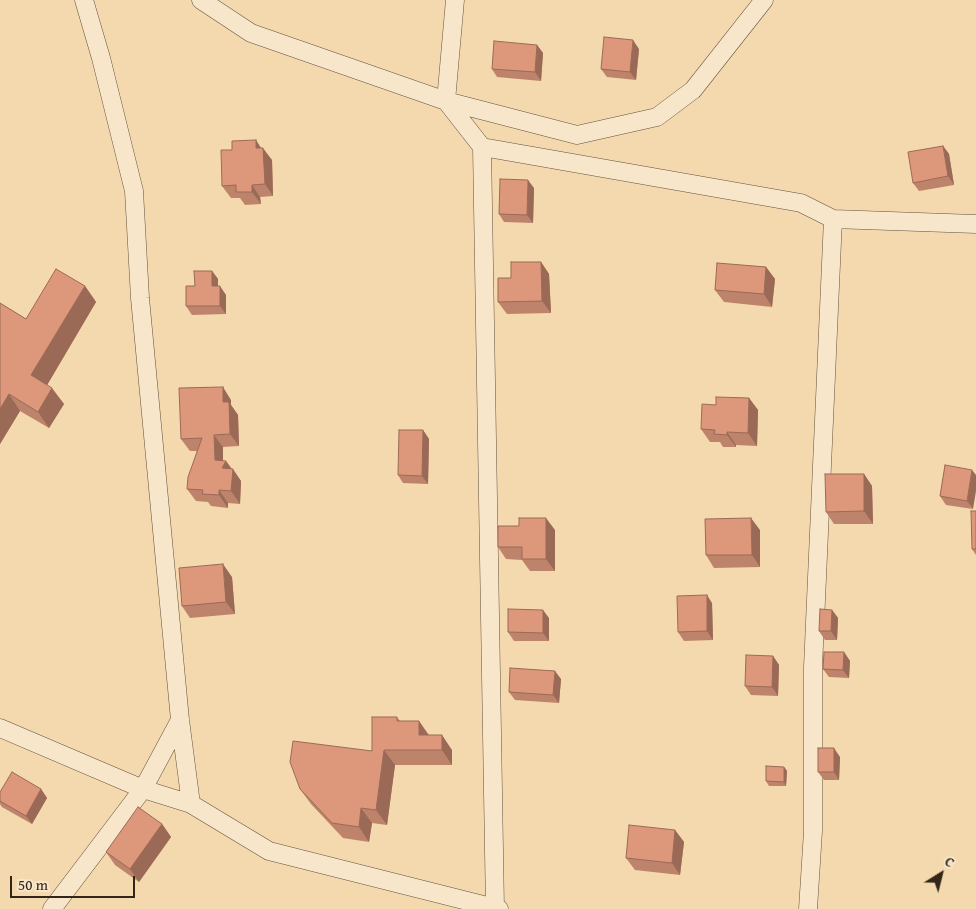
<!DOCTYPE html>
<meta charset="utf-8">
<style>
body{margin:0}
#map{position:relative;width:976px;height:909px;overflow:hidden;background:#f4d8ae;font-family:"Gentium Book Plus",serif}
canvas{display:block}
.north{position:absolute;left:916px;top:849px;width:50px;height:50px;-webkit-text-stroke:4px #f8e6ca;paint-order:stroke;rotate:36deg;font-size:14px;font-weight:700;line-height:20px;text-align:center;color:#332618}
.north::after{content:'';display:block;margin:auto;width:18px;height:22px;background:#332618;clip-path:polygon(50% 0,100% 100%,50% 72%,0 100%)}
.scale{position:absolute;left:10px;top:876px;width:125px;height:22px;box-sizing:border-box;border:2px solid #332618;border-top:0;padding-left:6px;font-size:15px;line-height:18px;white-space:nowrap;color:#332618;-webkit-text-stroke:4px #f8e6ca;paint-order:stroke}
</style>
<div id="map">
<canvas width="976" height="909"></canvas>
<div class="north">С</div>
<div class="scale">50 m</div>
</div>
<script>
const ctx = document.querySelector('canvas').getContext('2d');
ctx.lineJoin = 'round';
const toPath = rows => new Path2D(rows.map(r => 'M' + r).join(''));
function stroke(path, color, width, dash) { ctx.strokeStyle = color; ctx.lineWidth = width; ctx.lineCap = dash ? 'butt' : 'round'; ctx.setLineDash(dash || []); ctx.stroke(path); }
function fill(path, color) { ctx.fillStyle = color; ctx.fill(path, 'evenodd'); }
const street = toPath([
 [84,0,101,58,134,191,140,298,180,720,191,804,269,851,499,909],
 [201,0,251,33,446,101,577,135,657,117,693,90,764,0],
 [455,0,446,101,482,147,801,203,833,219,976,224],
 [482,147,495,909],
 [0,728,143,789,191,804],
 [52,909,143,789,180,720],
 [808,909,813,831,813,667,833,219]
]);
const wall = toPath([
 [537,45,543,53,541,81,497,77,492,69],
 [639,49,636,80,607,77,601,69],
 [943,146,949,154,954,185,919,191,913,183],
 [261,148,272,160,273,196,260,197,261,204,245,205,240,198,231,198,222,186],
 [534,188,533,223,504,222,499,214],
 [541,262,549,274,551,313,507,314,498,302,511,278],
 [766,267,775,279,772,307,724,302,715,290],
 [212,271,218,279,218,286,226,295,226,314,192,315,186,306,195,286],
 [85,286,96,302,47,385,64,404,49,428,20,411,0,444,0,303,26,319],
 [749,398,758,410,757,446,736,445,736,447,723,447,720,442,710,442,701,429,716,405],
 [231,400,231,405,238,415,239,446,223,447,223,461,226,461,241,481,240,504,228,503,228,508,211,506,208,502,196,501,187,489,197,451,190,451,181,439],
 [423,430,429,439,428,484,403,483,398,475],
 [945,465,973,509,946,505,940,496],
 [864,474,872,486,873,524,834,524,826,512],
 [976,511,976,555,972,549],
 [555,530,555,571,530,571,522,560,506,559,498,547],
 [760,530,760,567,714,568,706,555],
 [232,577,235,614,190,618,182,606],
 [712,603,713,640,684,641,678,632],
 [832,610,838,618,837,640,825,640,819,631],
 [549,618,549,641,514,641,508,632],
 [844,652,850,661,849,678,829,677,823,669],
 [773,656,779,665,778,696,751,695,745,686],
 [561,679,559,703,515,700,509,692],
 [397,717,400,721,419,721,429,735,452,750,452,765,395,765,387,825,372,823,369,842,343,838,311,804,300,789,372,751],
 [840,757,839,780,824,780,818,772],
 [784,767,787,771,786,786,769,786,766,781],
 [41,789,47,798,32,824,2,807,0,804,0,792],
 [162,824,171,837,139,882,115,865,106,852],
 [675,830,684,842,680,875,635,870,626,858]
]);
const shadedWall = toPath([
 [633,40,639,49,636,80,630,72],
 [537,45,543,53,541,81,535,72],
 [256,140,263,151,263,148,272,160,273,196,265,184,256,148],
 [943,146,949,154,954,185,948,176],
 [528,180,534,188,533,223,527,215],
 [252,185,260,197,261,204,252,192],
 [541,262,549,274,551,313,542,301],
 [766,267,775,279,772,307,764,294],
 [212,271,218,279,218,295,212,286],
 [85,286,96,302,43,392,31,375],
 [220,286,226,295,226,314,220,306],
 [223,387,231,400,231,405,238,415,239,446,230,434,223,402],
 [52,388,64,404,49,428,38,412],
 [9,394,20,411,0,444,0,409],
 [749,398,758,410,757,446,748,433],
 [423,430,429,439,428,484,422,476],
 [727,432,736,445,736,447,727,435],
 [214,435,223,447,223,466,226,461,233,471,233,469,241,481,240,504,231,491,215,460],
 [972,470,976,475,976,491,973,509,967,501],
 [864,474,872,486,873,524,864,511],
 [219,490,228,503,228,508,219,495],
 [546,518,555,530,555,571,546,559],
 [751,518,760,530,760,567,752,555],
 [223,564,232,577,235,614,226,602],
 [707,595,712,603,713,640,707,631],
 [543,610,549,618,549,641,543,633],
 [832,610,838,618,837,640,831,631],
 [844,652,850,661,849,678,843,670],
 [773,656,779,665,778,696,772,687],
 [555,671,561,679,559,703,553,695],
 [419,721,429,736,419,735],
 [442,735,452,750,452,765,442,750],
 [834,748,840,757,839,780,834,772],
 [384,750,395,765,387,825,376,810],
 [784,767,787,771,786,786,784,782],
 [41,789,47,798,32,824,26,816],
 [361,808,372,823,369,842,359,827],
 [162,824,171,837,139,882,130,869],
 [675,830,684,842,680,875,672,863]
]);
const building = toPath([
 [604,37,633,40,630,72,601,69,604,37],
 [494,41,537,45,535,72,492,69,494,41],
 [256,140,256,148,263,148,265,184,252,185,252,192,236,192,236,185,222,186,221,150,232,150,232,141,256,140],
 [943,146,948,176,913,183,908,152,943,146],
 [500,179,528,180,527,215,499,214,500,179],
 [511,262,541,262,542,301,498,302,498,278,511,278,511,262],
 [717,263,766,267,764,294,715,290,717,263],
 [56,269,85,286,31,375,52,388,38,412,9,394,0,409,0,303,26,319,56,269],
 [194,271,212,271,212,286,220,286,220,306,186,306,186,286,195,286,194,271],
 [223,387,223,402,229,402,230,434,214,435,215,460,226,461,222,468,233,469,231,491,219,490,219,495,202,494,203,490,187,489,188,477,202,438,181,439,179,388,223,387],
 [716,397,749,398,748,433,727,432,727,435,714,434,715,430,701,429,702,404,716,405,716,397],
 [399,430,423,430,422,476,398,475,399,430],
 [945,465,972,470,967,501,940,496,945,465],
 [825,474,864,474,864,511,826,512,825,474],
 [971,511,976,511,976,549,972,549,971,511],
 [519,518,546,518,546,559,522,559,522,547,498,547,498,526,519,526,519,518],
 [751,518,752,555,706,555,705,519,751,518],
 [223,564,226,602,182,606,179,568,223,564],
 [707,595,707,631,678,632,677,596,707,595],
 [508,609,543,610,543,633,508,632,508,609],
 [820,609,832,610,831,631,819,631,820,609],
 [824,652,844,652,843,670,823,669,824,652],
 [746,655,773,656,772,687,745,686,746,655],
 [510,668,555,671,553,695,509,692,510,668],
 [372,717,397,717,397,721,419,721,419,735,442,735,442,750,384,750,376,810,361,808,359,827,332,823,300,789,290,762,293,741,372,751,372,717],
 [818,748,834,748,834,772,818,772,818,748],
 [766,766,784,767,784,782,766,781,766,766],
 [12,772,41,789,26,816,0,801,0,792,12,772],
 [138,807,162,824,130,869,106,852,138,807],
 [629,825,675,830,672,863,626,858,629,825]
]);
stroke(street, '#63523e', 19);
stroke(street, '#f8e6ca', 18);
fill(wall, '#be836b');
fill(shadedWall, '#9b6a57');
fill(building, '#dd987c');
stroke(building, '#9b6a57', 1);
</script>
